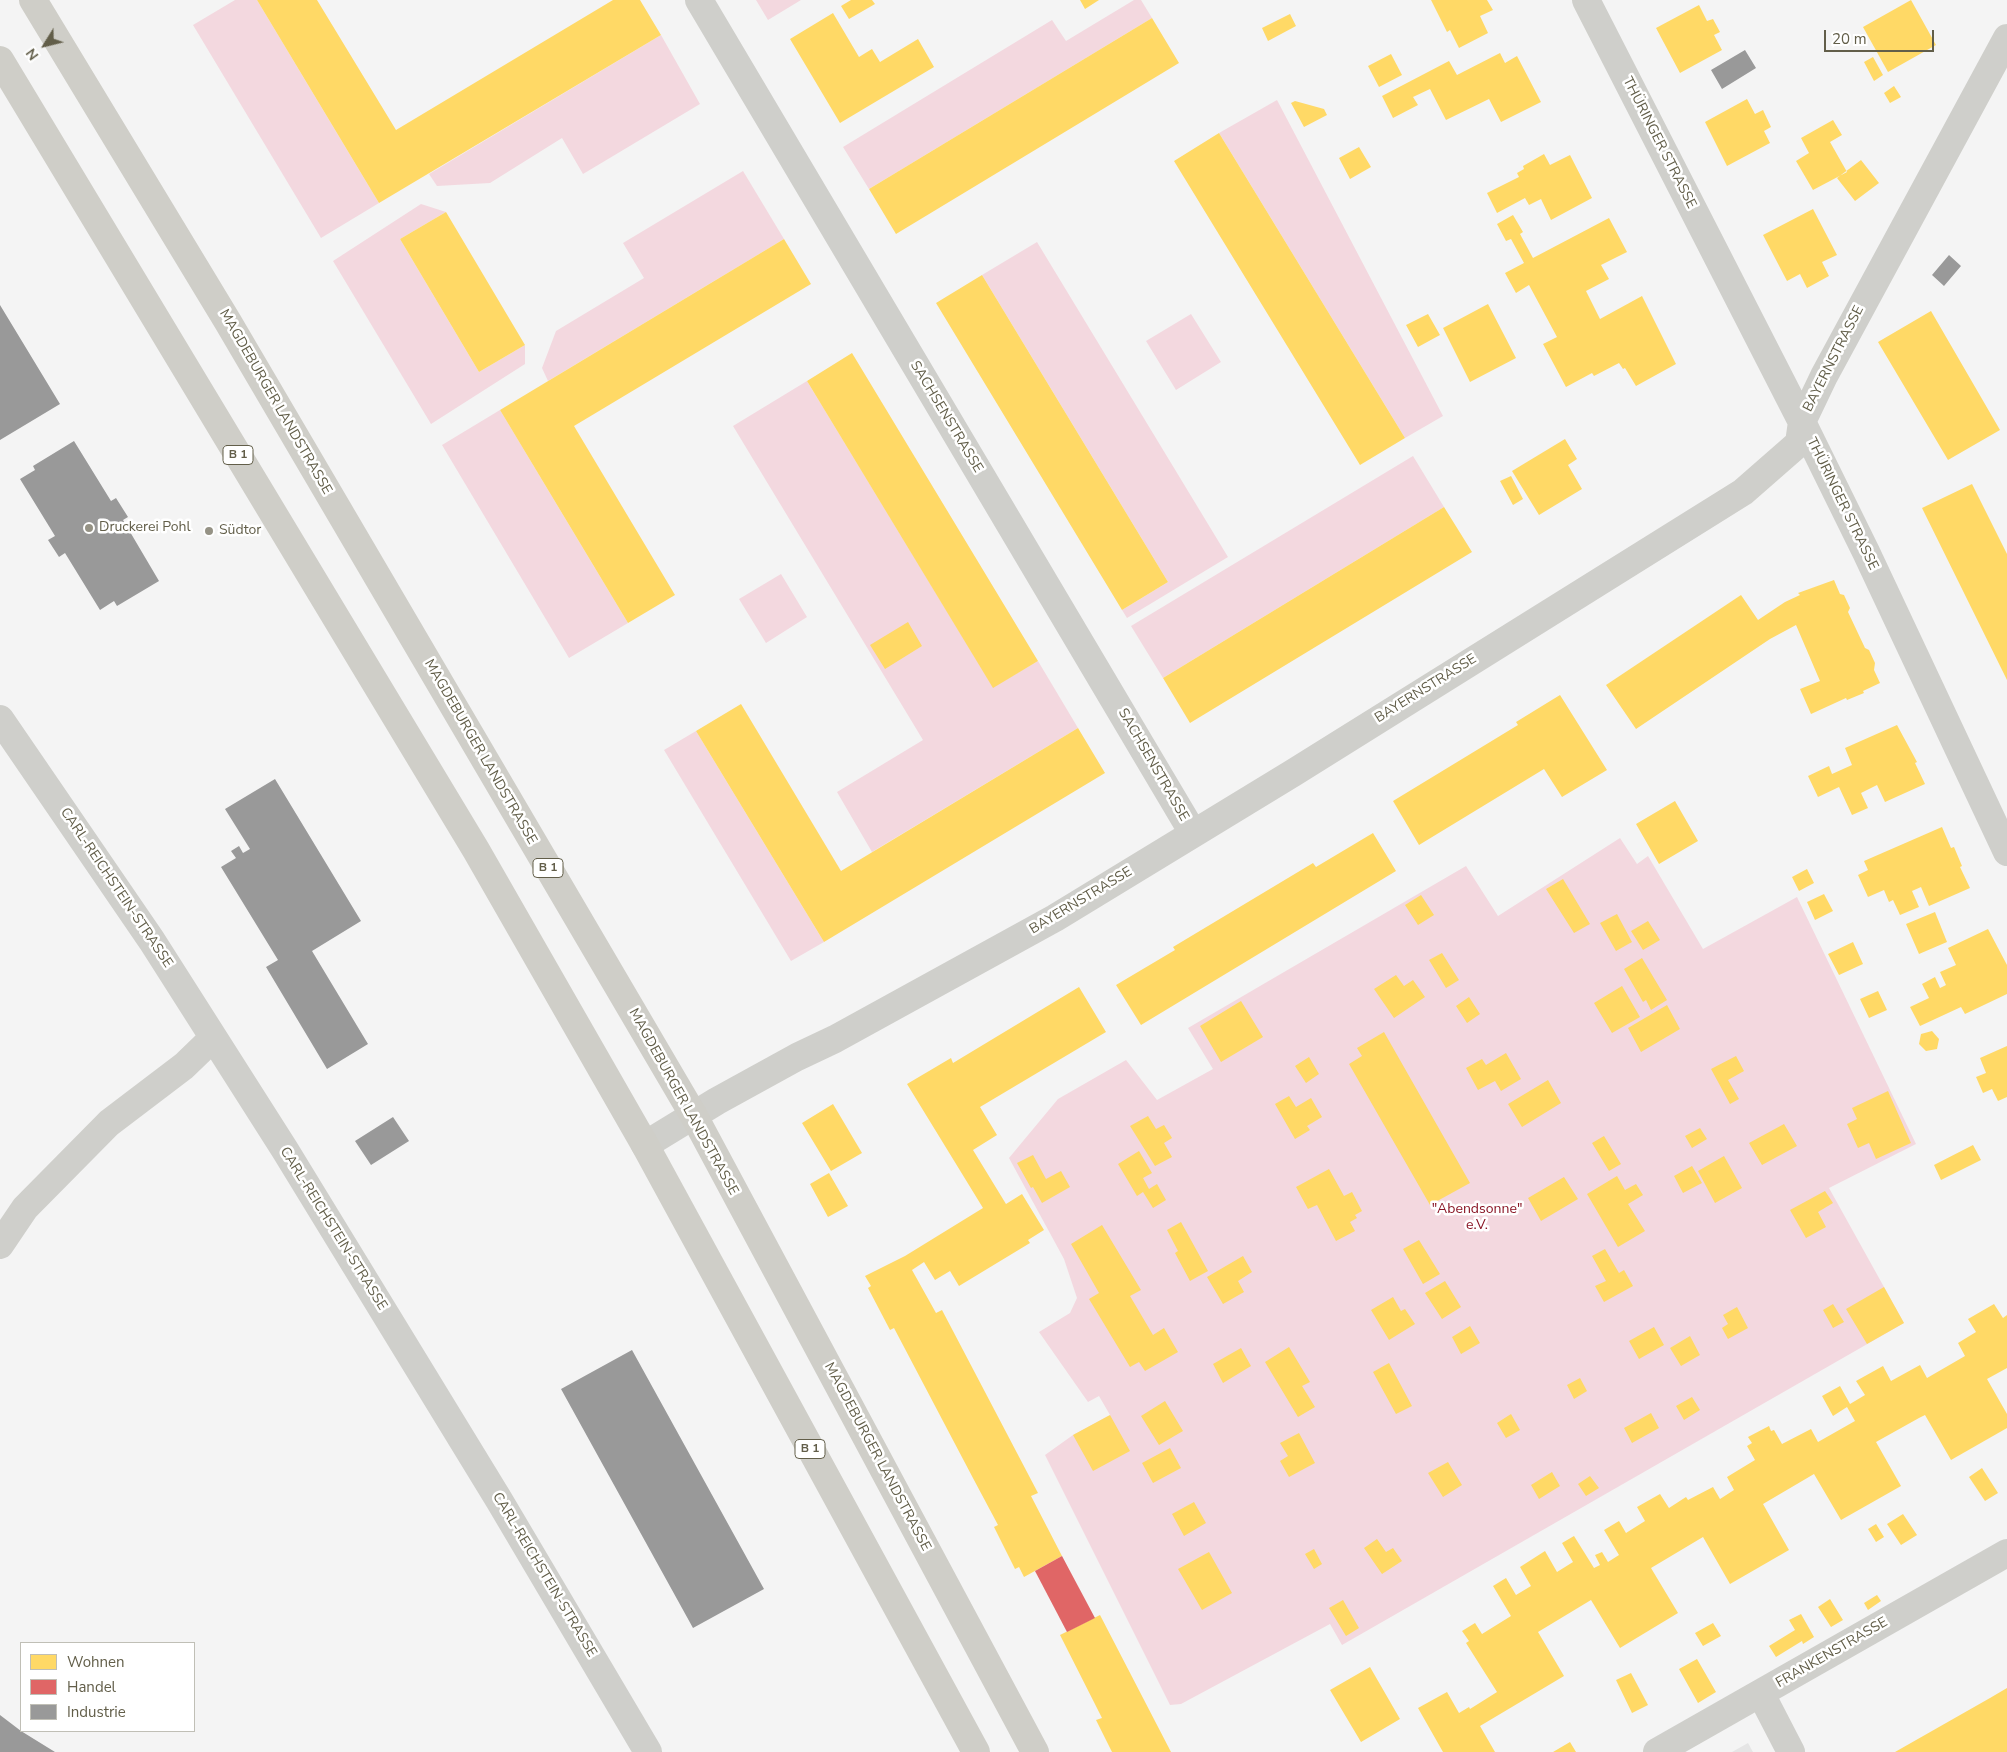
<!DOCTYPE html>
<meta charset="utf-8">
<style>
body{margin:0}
#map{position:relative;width:2007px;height:1752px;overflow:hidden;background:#f4f4f4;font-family:"Nunito Sans",sans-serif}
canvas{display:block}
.legend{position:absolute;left:20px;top:1642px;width:175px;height:90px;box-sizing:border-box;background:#fff;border:1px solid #c0bfb6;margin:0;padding:6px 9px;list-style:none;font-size:15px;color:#625e49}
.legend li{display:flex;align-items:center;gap:10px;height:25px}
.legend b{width:25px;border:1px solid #c0bfb6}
.north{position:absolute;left:20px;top:20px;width:50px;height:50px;-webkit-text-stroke:4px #fff;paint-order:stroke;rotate:234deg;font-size:14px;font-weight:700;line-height:20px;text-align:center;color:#625e49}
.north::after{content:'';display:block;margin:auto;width:18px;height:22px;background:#625e49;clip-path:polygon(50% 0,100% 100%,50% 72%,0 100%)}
.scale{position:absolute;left:1824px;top:30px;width:110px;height:22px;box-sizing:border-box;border:2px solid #625e49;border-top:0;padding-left:6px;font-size:15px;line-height:18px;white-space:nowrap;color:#625e49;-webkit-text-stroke:4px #fff;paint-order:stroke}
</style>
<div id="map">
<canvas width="2007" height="1752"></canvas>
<ul class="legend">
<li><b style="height:14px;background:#ffd966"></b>Wohnen</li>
<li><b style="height:14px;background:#e06666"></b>Handel</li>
<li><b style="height:14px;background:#999"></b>Industrie</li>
</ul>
<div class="north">N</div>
<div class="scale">20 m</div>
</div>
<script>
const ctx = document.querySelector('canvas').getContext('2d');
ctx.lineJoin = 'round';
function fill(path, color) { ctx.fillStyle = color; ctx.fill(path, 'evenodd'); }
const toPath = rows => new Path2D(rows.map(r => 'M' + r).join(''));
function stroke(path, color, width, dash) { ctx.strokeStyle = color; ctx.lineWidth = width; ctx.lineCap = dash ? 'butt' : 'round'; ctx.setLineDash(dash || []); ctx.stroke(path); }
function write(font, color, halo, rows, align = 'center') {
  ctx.font = font + ' "Nunito Sans",sans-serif'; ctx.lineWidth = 5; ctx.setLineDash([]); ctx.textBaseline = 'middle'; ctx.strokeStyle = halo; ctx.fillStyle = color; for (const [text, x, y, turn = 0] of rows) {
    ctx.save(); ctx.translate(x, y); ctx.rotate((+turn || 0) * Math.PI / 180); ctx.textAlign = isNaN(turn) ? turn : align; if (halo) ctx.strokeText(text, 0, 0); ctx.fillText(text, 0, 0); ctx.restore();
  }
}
const education = toPath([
 [1748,1743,1753,1752,1732,1752]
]);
const green = toPath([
 [235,0,257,0,379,203,321,238,193,25],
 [756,0,801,0,768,20],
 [1134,0,1141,0,1152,18,869,189,843,147,1052,20,1066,41],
 [661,35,700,104,583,174,562,138,490,183,437,186,429,174],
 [1277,100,1443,416,1405,438,1219,133],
 [743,171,784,239,548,381,542,368,556,331,644,278,623,243],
 [421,204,446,212,400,239,479,372,525,345,525,364,431,424,333,261],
 [1037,242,1228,557,1127,618,1122,610,1168,582,982,275],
 [1191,314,1221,362,1176,390,1146,341],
 [807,381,993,687,1038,661,1078,728,872,852,837,792,923,740,733,426],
 [500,410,628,623,569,658,442,445],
 [1413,456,1444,507,1163,678,1131,626],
 [781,574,807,617,766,643,739,599],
 [696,731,824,942,791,961,664,750],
 [1620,838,1637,864,1648,856,1703,949,1797,897,1916,1144,1829,1188,1904,1323,1342,1645,1330,1624,1181,1704,1170,1705,1045,1455,1073,1435,1110,1415,1099,1396,1088,1402,1039,1332,1070,1313,1077,1298,1064,1259,1009,1158,1058,1099,1126,1060,1157,1100,1213,1069,1188,1028,1466,866,1498,916]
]);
const homes = toPath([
 [257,0,317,0,396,130,613,0,640,0,661,35,379,203],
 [851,0,872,0,875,4,849,19,841,6],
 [1080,0,1099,0,1085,9],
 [1431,0,1487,0,1493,10,1480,16,1488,33,1459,48,1450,30,1447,32],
 [1911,0,1936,45,1888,72,1863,27],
 [1699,5,1707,21,1713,19,1720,32,1714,35,1722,50,1680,73,1656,28],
 [833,13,859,57,872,49,880,62,918,39,934,67,840,123,790,39],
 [1290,14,1296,26,1268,41,1262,28],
 [1152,18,1179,63,896,234,869,189],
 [1500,53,1505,63,1517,56,1541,102,1501,122,1489,99,1446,120,1430,89,1413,97,1418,105,1393,118,1382,96,1449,61,1457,75],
 [1391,54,1402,75,1379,87,1368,66],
 [1873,57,1883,75,1874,81,1864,62],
 [1894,86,1901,97,1890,103,1884,93],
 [1747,99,1755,114,1763,110,1771,127,1764,131,1770,143,1727,166,1705,122],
 [1295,101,1324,109,1327,115,1304,127,1291,103],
 [1833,120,1842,135,1830,142,1847,172,1813,190,1796,161,1809,153,1801,138],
 [1219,133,1405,438,1360,465,1174,161],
 [1359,147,1371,167,1350,179,1339,158],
 [1544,154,1550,165,1570,155,1592,198,1551,220,1541,199,1529,205,1525,198,1497,213,1487,193,1519,177,1517,173,1524,169,1523,166],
 [1861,160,1879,183,1855,201,1837,178],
 [1813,209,1837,255,1822,262,1829,276,1807,288,1800,274,1787,281,1763,235],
 [446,212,525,345,479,372,400,239],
 [1513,215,1523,232,1520,234,1533,258,1609,218,1627,252,1601,265,1609,279,1586,291,1600,319,1642,296,1676,364,1636,386,1625,368,1623,369,1619,363,1594,376,1592,373,1566,387,1543,344,1557,337,1529,285,1516,293,1505,273,1524,263,1511,239,1506,241,1497,224],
 [784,239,811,284,574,426,675,595,628,623,500,410],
 [982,275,1168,582,1122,610,936,303],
 [1488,304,1516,358,1470,382,1443,328],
 [1931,311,2000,430,1948,460,1878,342],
 [1428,314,1440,335,1418,347,1406,325],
 [852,353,1038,661,993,688,807,381],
 [1565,439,1577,459,1568,465,1582,489,1539,515,1512,471],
 [1511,476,1523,499,1513,505,1500,481],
 [1972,484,2007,554,2007,680,1922,508],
 [1444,507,1472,552,1190,723,1163,678],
 [1834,580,1840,594,1844,595,1850,608,1848,612,1865,648,1869,650,1875,663,1874,670,1880,683,1863,691,1864,693,1847,700,1846,698,1811,714,1800,689,1820,681,1796,625,1770,639,1636,729,1606,685,1741,595,1758,620,1785,602,1800,595,1798,593],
 [908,622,922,646,885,669,870,645],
 [1560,695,1607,770,1562,797,1544,769,1419,845,1393,801,1518,725,1516,722],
 [741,704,841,871,1078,728,1105,773,824,942,696,731],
 [1897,725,1917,762,1915,763,1925,784,1885,802,1877,785,1861,793,1868,808,1852,815,1839,787,1818,797,1808,776,1829,766,1832,774,1852,765,1845,748],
 [1675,801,1698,841,1659,864,1636,824],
 [1942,827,1951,848,1954,847,1962,866,1960,867,1970,888,1929,906,1921,887,1912,891,1919,907,1900,915,1893,900,1889,902,1884,890,1868,897,1858,875,1868,870,1864,861],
 [1373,833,1396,871,1141,1025,1116,985,1175,950,1173,947,1313,863,1316,867],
 [1807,869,1814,883,1799,891,1792,877],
 [1563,879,1590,924,1574,933,1546,889],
 [1824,894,1833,911,1815,920,1807,902],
 [1421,895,1434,915,1418,925,1405,905],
 [1935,912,1947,942,1919,954,1906,924],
 [1617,914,1632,942,1616,951,1600,923],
 [1648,921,1660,940,1643,950,1631,931],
 [1988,929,2007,965,2007,994,1965,1014,1961,1007,1920,1026,1910,1007,1929,998,1922,984,1935,977,1940,988,1946,985,1940,972,1956,965,1948,948],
 [1853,942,1863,964,1839,975,1828,954],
 [1442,953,1459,980,1446,988,1429,960],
 [1642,958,1667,1000,1651,1010,1646,1000,1643,1002,1624,969],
 [1396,975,1404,986,1413,980,1425,997,1394,1018,1374,989],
 [1622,986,1640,1017,1612,1033,1594,1003],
 [1079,987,1106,1032,980,1107,997,1135,973,1150,1006,1204,1022,1194,1044,1230,1028,1240,1030,1243,959,1286,950,1271,935,1280,924,1262,912,1270,936,1313,942,1310,1038,1493,1031,1496,1062,1556,1024,1577,1019,1567,1015,1569,994,1527,998,1525,974,1480,894,1328,890,1330,868,1288,871,1286,865,1276,905,1256,983,1208,907,1084,951,1058,953,1063],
 [1878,991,1887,1010,1869,1018,1860,999],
 [1469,997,1480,1014,1467,1023,1456,1006],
 [1241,1001,1263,1037,1221,1062,1200,1026],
 [1667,1005,1680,1029,1641,1052,1628,1028],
 [1932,1031,1939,1039,1937,1049,1926,1051,1919,1044,1921,1034],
 [1384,1032,1470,1183,1430,1205,1349,1064,1362,1056,1357,1048],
 [2007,1046,2007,1097,1998,1101,1992,1089,1983,1093,1976,1077,1986,1073,1980,1058],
 [1506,1053,1521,1079,1501,1091,1495,1081,1478,1090,1466,1068,1482,1059,1486,1065],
 [1736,1056,1744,1071,1728,1080,1739,1099,1730,1104,1711,1069],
 [1309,1057,1319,1074,1306,1083,1295,1066],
 [1548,1080,1561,1103,1522,1127,1508,1104],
 [1888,1091,1911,1143,1876,1159,1869,1143,1858,1148,1847,1124,1857,1119,1852,1108],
 [1289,1096,1296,1107,1311,1098,1322,1117,1307,1126,1310,1130,1295,1139,1275,1104],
 [833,1104,862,1153,831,1171,802,1123],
 [1148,1116,1156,1129,1164,1125,1172,1138,1164,1143,1172,1157,1155,1166,1130,1126],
 [1784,1124,1797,1146,1762,1165,1749,1143],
 [1700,1128,1707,1139,1692,1148,1685,1136],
 [1604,1136,1621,1164,1609,1171,1592,1143],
 [1973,1145,1981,1160,1941,1180,1934,1165],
 [1139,1151,1152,1173,1143,1178,1149,1189,1157,1184,1166,1200,1153,1208,1143,1192,1137,1196,1118,1164],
 [1033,1155,1046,1179,1061,1171,1070,1187,1042,1203,1033,1187,1031,1188,1017,1163],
 [1724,1156,1742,1188,1715,1203,1698,1171],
 [1692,1166,1702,1183,1683,1193,1674,1176],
 [1329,1169,1344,1196,1352,1192,1362,1211,1355,1215,1357,1218,1350,1222,1355,1231,1336,1241,1317,1205,1308,1209,1296,1187],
 [829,1173,848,1206,828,1217,810,1184],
 [1617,1176,1625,1190,1636,1184,1643,1195,1628,1204,1645,1231,1618,1247,1587,1194],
 [1564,1177,1578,1199,1541,1221,1528,1198],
 [1825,1191,1833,1203,1818,1212,1826,1227,1806,1238,1790,1210],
 [1181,1222,1208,1271,1190,1281,1175,1253,1178,1251,1167,1230],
 [1102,1225,1141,1290,1130,1296,1153,1335,1164,1328,1178,1352,1145,1371,1139,1362,1130,1367,1089,1299,1099,1293,1071,1244],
 [1419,1240,1440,1274,1423,1284,1403,1249],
 [1605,1249,1619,1273,1624,1270,1633,1286,1604,1302,1595,1286,1606,1281,1592,1256],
 [1243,1256,1252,1272,1238,1281,1244,1292,1223,1304,1207,1277],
 [1445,1281,1461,1307,1442,1319,1425,1293],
 [1884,1287,1904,1323,1867,1344,1846,1309],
 [1393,1297,1401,1311,1405,1309,1415,1324,1389,1340,1371,1310],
 [1833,1304,1844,1322,1833,1328,1823,1310],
 [1994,1304,2003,1318,2007,1315,2007,1368,1987,1379,2007,1414,2007,1428,1951,1460,1925,1415,1919,1418,1876,1442,1901,1486,1841,1520,1814,1474,1763,1504,1789,1550,1730,1584,1703,1537,1651,1568,1678,1613,1620,1648,1591,1600,1538,1632,1564,1676,1480,1726,1495,1752,1443,1752,1418,1708,1447,1692,1459,1713,1469,1707,1470,1709,1497,1692,1466,1643,1469,1641,1462,1631,1475,1623,1482,1634,1511,1616,1493,1586,1506,1578,1516,1595,1531,1586,1520,1567,1545,1551,1557,1572,1573,1562,1562,1543,1574,1536,1594,1568,1600,1565,1595,1555,1602,1552,1608,1562,1619,1555,1604,1530,1619,1521,1626,1533,1645,1521,1637,1507,1660,1494,1669,1508,1686,1497,1688,1500,1713,1487,1720,1499,1734,1490,1727,1477,1755,1460,1747,1446,1752,1443,1748,1437,1769,1426,1771,1431,1774,1430,1782,1444,1811,1429,1818,1442,1855,1421,1847,1407,1833,1416,1822,1396,1840,1386,1850,1404,1865,1395,1856,1381,1883,1366,1891,1381,1920,1365,1927,1378,1965,1356,1958,1343,1976,1332,1968,1319],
 [1737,1307,1748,1328,1728,1339,1722,1328,1728,1324,1723,1315],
 [1470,1326,1480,1343,1461,1354,1452,1337],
 [1654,1327,1664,1345,1639,1359,1629,1341],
 [1690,1336,1700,1355,1681,1366,1670,1348],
 [1289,1347,1310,1382,1302,1386,1315,1407,1298,1417,1265,1362],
 [1241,1348,1251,1366,1223,1383,1213,1364],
 [1389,1363,1412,1406,1396,1414,1373,1372],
 [1580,1378,1587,1391,1574,1399,1567,1385],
 [1692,1397,1700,1410,1684,1420,1676,1406],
 [1165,1401,1183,1431,1159,1445,1141,1416],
 [1651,1413,1659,1428,1632,1443,1624,1428],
 [1511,1414,1520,1430,1506,1438,1497,1423],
 [1110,1415,1130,1451,1093,1471,1073,1435],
 [1299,1433,1315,1463,1289,1477,1280,1461,1288,1456,1280,1443],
 [1170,1448,1181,1468,1153,1483,1142,1463],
 [1448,1462,1462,1485,1443,1497,1428,1473],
 [1982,1468,1998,1493,1985,1501,1969,1477],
 [1552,1472,1560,1486,1539,1499,1531,1485],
 [1590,1476,1599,1488,1586,1496,1578,1484],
 [1194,1502,1206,1523,1184,1536,1172,1514],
 [1903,1514,1917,1535,1901,1545,1887,1524],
 [1876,1524,1884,1537,1876,1542,1868,1529],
 [1377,1539,1386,1552,1393,1548,1402,1561,1382,1574,1364,1548],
 [1314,1549,1322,1564,1314,1569,1305,1554],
 [1209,1552,1232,1593,1202,1610,1178,1569],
 [1877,1595,1881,1601,1868,1610,1864,1603],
 [1830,1599,1843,1620,1831,1627,1818,1607],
 [1343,1600,1359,1628,1346,1636,1329,1608],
 [1801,1614,1814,1637,1803,1644,1802,1641,1776,1657,1769,1646,1795,1630,1789,1620],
 [1100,1615,1171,1752,1112,1752,1096,1720,1102,1718,1060,1635],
 [1713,1623,1721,1636,1703,1646,1695,1633],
 [1697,1659,1716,1692,1698,1703,1679,1669],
 [1370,1667,1400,1719,1361,1742,1330,1690],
 [1631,1673,1648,1705,1632,1713,1616,1680],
 [2007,1688,2007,1752,1895,1752,1990,1698],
 [1570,1742,1576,1752,1553,1752]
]);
const shops = toPath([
 [1062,1556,1095,1618,1067,1632,1035,1571]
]);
const industry = toPath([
 [1745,50,1756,68,1722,89,1711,70],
 [1949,255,1961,266,1944,286,1932,275],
 [0,305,60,404,0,440],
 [74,441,111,501,116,498,128,517,123,520,159,581,117,606,114,601,100,610,65,553,59,557,48,540,55,536,20,479,35,470,33,466],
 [275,779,361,921,312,951,368,1044,327,1069,266,967,278,960,221,867,236,858,231,851,239,846,243,853,250,849,225,809],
 [393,1117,409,1141,371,1165,355,1141],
 [632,1350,764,1589,693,1628,561,1389],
 [0,1715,21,1731,55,1752,0,1752]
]);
const street = toPath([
 [699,0,1193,833],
 [1586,0,1802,422,1866,552,2007,852],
 [0,719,152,941,285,1150,499,1500,648,1752],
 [645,1145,717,1101,797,1057,835,1039,1055,918,1293,773,1743,492,1799,443,1802,422,1824,376,2007,38],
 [0,1245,25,1208,109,1123,184,1066,213,1038],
 [1761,1694,1791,1752],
 [1657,1752,2007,1553]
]);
const primary = toPath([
 [33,0,228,322,694,1116,1035,1752],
 [0,60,476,850,645,1145,976,1752]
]);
const markers = [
 [89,528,5,"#959285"],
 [209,531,5,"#959285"]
];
const shields = [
 [238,455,30],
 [548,868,30],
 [810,1449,30]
];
const shieldNames = [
 ["B 1",238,455],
 ["B 1",548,868],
 ["B 1",810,1449]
];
const streetNames = [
 ["THÜRINGER STRASSE",1659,143,63],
 ["BAYERNSTRASSE",1834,359,-63],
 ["MAGDEBURGER LANDSTRASSE",275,402,60],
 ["SACHSENSTRASSE",946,417,59],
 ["THÜRINGER STRASSE",1842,504,64],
 ["BAYERNSTRASSE",1426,689,-32],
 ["MAGDEBURGER LANDSTRASSE",480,752,60],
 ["SACHSENSTRASSE",1153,765,60],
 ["CARL-REICHSTEIN-STRASSE",116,888,56],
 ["BAYERNSTRASSE",1081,901,-31],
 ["MAGDEBURGER LANDSTRASSE",683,1102,61],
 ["CARL-REICHSTEIN-STRASSE",333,1229,58],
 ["MAGDEBURGER LANDSTRASSE",877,1457,62],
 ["CARL-REICHSTEIN-STRASSE",544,1575,59],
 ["FRANKENSTRASSE",1832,1653,-30]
];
const poiNames = [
 ["Druckerei Pohl",99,528],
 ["Südtor",219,531]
];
const parkNames = [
 ["\"Abendsonne\"",1477,1210],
 ["e.V.",1477,1226]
];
fill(education, '#e5e5e5');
fill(green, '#f3d8df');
fill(homes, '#ffd966');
fill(shops, '#e06666');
fill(industry, '#999');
stroke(street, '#cfcfcb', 28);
stroke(primary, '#cfcec8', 28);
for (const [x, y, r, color] of markers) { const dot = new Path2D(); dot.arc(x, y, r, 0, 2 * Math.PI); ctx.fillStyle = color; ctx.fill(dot); stroke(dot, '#fff', 2); }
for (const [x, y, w] of shields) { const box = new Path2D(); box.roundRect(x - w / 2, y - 9.5, w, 19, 4); ctx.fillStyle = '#fff'; ctx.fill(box); stroke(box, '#625e49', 1); }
write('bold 12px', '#625e49', null, shieldNames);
write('14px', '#625e49', '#fff', streetNames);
write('14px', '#625e49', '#fff', poiNames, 'left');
write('14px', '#891424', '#fff', parkNames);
</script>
